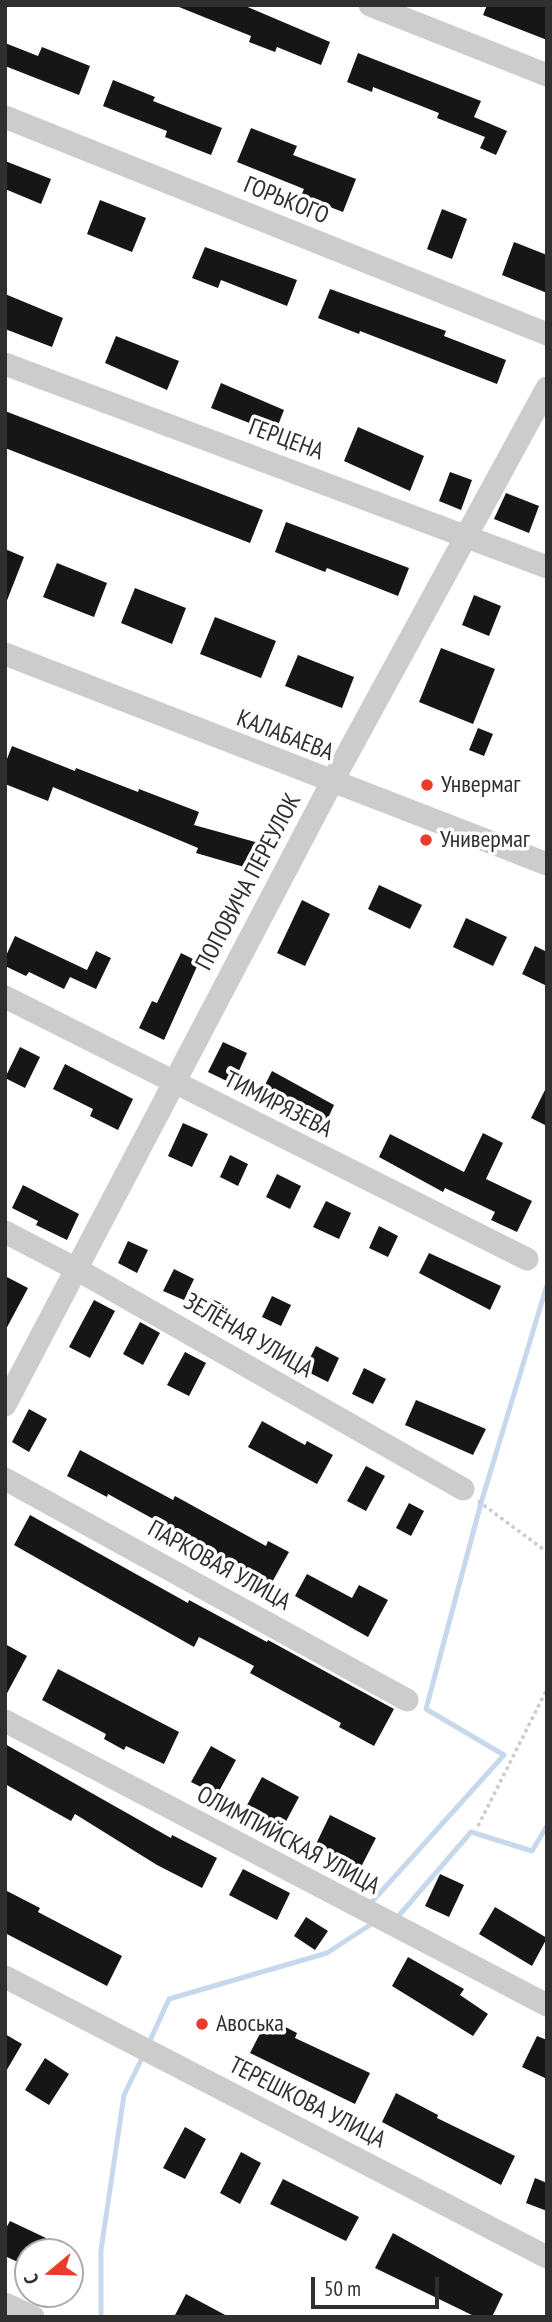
<!DOCTYPE html>
<meta charset="utf-8">
<style>
body{margin:0}
#map{position:relative;width:552px;height:2322px;overflow:hidden;background:#fff;font-family:"PT Sans Narrow",sans-serif}
canvas{display:block}
.frame{position:absolute;inset:0;border:7px solid #2f2f2f;pointer-events:none}
.north{position:absolute;left:14px;top:2238px;width:70px;height:70px;box-sizing:border-box;background:#fff;border:2px solid #acacac;border-radius:50%;rotate:251deg;font-size:19px;font-weight:700;line-height:28px;text-align:center;color:#2f2f2f}
.north::after{content:'';display:block;margin:auto;width:24px;height:32px;background:#eb3c2b;clip-path:polygon(50% 0,100% 100%,50% 72%,0 100%)}
.scale{position:absolute;left:311px;top:2277px;width:128px;height:32px;box-sizing:border-box;border:4px solid #2f2f2f;border-top:0;padding-left:9px;font-size:21px;line-height:24px;white-space:nowrap;color:#2f2f2f;-webkit-text-stroke:5px #fff;paint-order:stroke}
</style>
<div id="map">
<canvas width="552" height="2322"></canvas>
<div class="frame"></div>
<div class="north">С</div>
<div class="scale">50 m</div>
</div>
<script>
const ctx = document.querySelector('canvas').getContext('2d');
ctx.lineJoin = 'round';
const toPath = rows => new Path2D(rows.map(r => 'M' + r).join(''));
function stroke(path, color, width, dash) { ctx.strokeStyle = color; ctx.lineWidth = width; ctx.lineCap = dash ? 'butt' : 'round'; ctx.setLineDash(dash || []); ctx.stroke(path); }
function fill(path, color) { ctx.fillStyle = color; ctx.fill(path, 'evenodd'); }
function write(font, color, halo, rows, align = 'center') {
  ctx.font = font + ' "PT Sans Narrow",sans-serif'; ctx.lineWidth = 7; ctx.setLineDash([]); ctx.textBaseline = 'middle'; ctx.strokeStyle = halo; ctx.fillStyle = color; for (const [text, x, y, turn = 0] of rows) {
    ctx.save(); ctx.translate(x, y); ctx.rotate((+turn || 0) * Math.PI / 180); ctx.textAlign = isNaN(turn) ? turn : align; if (halo) ctx.strokeText(text, 0, 0); ctx.fillText(text, 0, 0); ctx.restore();
  }
}
const stream = toPath([
 [370,1904,504,1755,426,1709,481,1503,547,1285],
 [396,1919,471,1832,532,1851,547,1826],
 [148,2045,169,1999,327,1953,373,1923],
 [101,2317,101,2250,124,2095,144,2054]
]);
const building = toPath([
 [174,5,243,5,330,42,321,65,277,47,275,52,249,42,251,36],
 [487,5,547,5,547,40,483,15],
 [5,43,38,56,42,47,90,66,79,95,5,66],
 [358,53,481,101,474,117,507,131,496,155,480,148,485,137,437,118,439,113,373,87,372,92,347,82],
 [113,80,155,97,153,101,222,128,211,155,165,137,167,131,103,106],
 [251,128,297,146,293,155,356,179,343,212,301,196,304,189,237,162],
 [5,161,51,179,41,204,5,189],
 [100,200,146,218,132,252,87,234],
 [442,209,467,219,452,259,427,249],
 [514,242,547,255,547,293,502,275],
 [205,247,297,280,287,306,221,280,218,288,192,278],
 [330,289,446,331,444,336,506,360,497,384,360,331,359,334,318,318],
 [5,294,63,318,52,347,5,329],
 [116,336,179,361,167,390,105,363],
 [221,383,284,410,275,433,211,408],
 [5,411,263,510,250,543,5,448],
 [358,427,424,456,410,491,344,461],
 [450,472,472,480,461,510,439,501],
 [506,493,539,506,529,533,494,519],
 [286,522,409,568,398,596,327,568,325,572,275,552],
 [5,549,24,557,6,603,5,602],
 [57,563,107,583,94,617,43,597],
 [135,588,186,608,172,644,121,623],
 [474,595,501,606,489,636,462,625],
 [215,617,276,641,261,678,200,654],
 [441,648,495,669,473,724,419,702],
 [298,655,354,677,342,708,285,686],
 [478,728,493,734,484,756,469,750],
 [12,746,75,771,76,768,138,792,139,789,199,812,194,825,266,845,258,871,196,853,198,848,53,787,48,801,5,784,5,764],
 [379,885,422,905,410,929,368,909],
 [302,900,330,914,305,966,277,953],
 [466,918,507,937,493,966,453,947],
 [15,936,87,970,96,951,111,958,96,989,70,977,64,989,29,972,26,976,5,966,5,958],
 [535,946,547,952,547,986,522,974],
 [181,953,199,962,164,1040,139,1028,152,1001,157,1003],
 [223,1042,247,1053,233,1084,208,1072],
 [20,1047,40,1057,25,1088,5,1078],
 [65,1064,133,1099,118,1130,90,1116,93,1109,53,1089],
 [272,1071,334,1105,323,1129,260,1095],
 [547,1086,547,1126,531,1118],
 [183,1123,208,1134,192,1167,168,1156],
 [483,1133,503,1143,486,1179,532,1201,517,1232,491,1220,495,1212,445,1188,443,1192,379,1157,390,1134,464,1172],
 [230,1155,248,1164,238,1186,220,1177],
 [277,1174,301,1186,290,1209,266,1197],
 [23,1185,79,1214,67,1240,36,1225,38,1221,12,1208],
 [326,1201,351,1213,339,1239,313,1227],
 [379,1226,398,1236,388,1257,369,1248],
 [128,1241,148,1250,137,1273,118,1263],
 [429,1253,501,1286,490,1310,419,1273],
 [174,1269,194,1279,184,1300,163,1291],
 [5,1276,28,1288,5,1331],
 [272,1296,291,1305,281,1326,262,1317],
 [94,1300,115,1311,90,1358,69,1347],
 [214,1300,229,1307,221,1325,206,1317],
 [140,1322,160,1333,143,1365,123,1354],
 [316,1346,339,1358,328,1382,304,1370],
 [185,1352,206,1363,189,1396,167,1385],
 [364,1368,386,1379,373,1404,352,1394],
 [416,1400,486,1429,473,1455,405,1425],
 [29,1409,47,1419,29,1452,12,1442],
 [262,1421,305,1445,307,1441,333,1455,317,1484,248,1447],
 [80,1450,173,1500,175,1496,266,1546,268,1541,289,1552,271,1584,108,1494,107,1497,67,1476],
 [366,1466,385,1476,366,1511,347,1501],
 [409,1503,424,1511,411,1536,396,1528],
 [30,1515,188,1603,189,1600,267,1642,268,1640,394,1709,374,1746,339,1727,341,1723,250,1673,254,1666,199,1637,194,1647,14,1545],
 [307,1574,352,1598,359,1585,388,1600,368,1637,295,1596],
 [5,1644,27,1656,5,1697],
 [58,1669,179,1732,164,1764,126,1746,124,1750,104,1739,106,1734,42,1700],
 [5,1744,171,1838,172,1835,217,1858,202,1888,157,1865,75,1814,71,1821,5,1784],
 [211,1746,236,1760,217,1795,191,1782],
 [262,1777,299,1797,283,1827,246,1807],
 [330,1815,376,1838,361,1867,316,1844],
 [243,1869,290,1893,277,1920,229,1895],
 [440,1874,464,1885,449,1917,425,1906],
 [5,1890,40,1908,38,1912,122,1956,107,1986,5,1933],
 [495,1907,547,1938,532,1966,479,1934],
 [306,1917,328,1931,315,1950,294,1936],
 [408,1957,464,1989,460,1995,488,2014,473,2036,392,1986],
 [268,2018,297,2033,295,2038,370,2073,355,2104,250,2053],
 [5,2034,22,2044,5,2073],
 [537,2036,547,2040,547,2079,522,2067],
 [45,2058,69,2074,49,2105,25,2090],
 [396,2093,438,2115,437,2118,515,2156,501,2185,382,2122],
 [185,2127,206,2139,185,2179,163,2168],
 [241,2152,261,2163,240,2204,220,2193],
 [535,2178,547,2183,547,2211,526,2203],
 [283,2179,359,2217,346,2241,270,2204],
 [10,2221,46,2238,39,2252,28,2252,28,2267,5,2256,5,2230],
 [393,2233,503,2294,492,2317,476,2317,375,2268],
 [186,2294,229,2317,174,2317]
]);
const path = toPath([
 [478,1501,547,1552],
 [478,1826,547,1689]
]);
const minor = toPath([
 [370,5,547,75],
 [5,117,547,334],
 [5,364,547,567],
 [5,654,547,864],
 [5,997,527,1259],
 [5,1232,78,1270,463,1489],
 [5,1405,332,782,547,388],
 [5,1479,407,1700],
 [5,1721,547,2005],
 [5,1977,547,2257],
 [5,2304,33,2317]
]);
const markers = [
 [427,785,7,"#eb3c2b"],
 [426,840,7,"#eb3c2b"],
 [202,2024,7,"#eb3c2b"]
];
const streetNames = [
 ["ГОРЬКОГО",286,201,22],
 ["ГЕРЦЕНА",286,440,20],
 ["КАЛАБАЕВА",285,736,21],
 ["ПОПОВИЧА ПЕРЕУЛОК",249,882,-62],
 ["ТИМИРЯЗЕВА",278,1105,27],
 ["ЗЕЛЁНАЯ УЛИЦА",248,1336,30],
 ["ПАРКОВАЯ УЛИЦА",219,1566,29],
 ["ОЛИМПИЙСКАЯ УЛИЦА",288,1841,28],
 ["ТЕРЕШКОВА УЛИЦА",307,2103,27]
];
const poiNames = [
 ["Унвермаг",441,785],
 ["Универмаг",440,840],
 ["Авоська",216,2024]
];
stroke(stream, '#c7d8ed', 5);
fill(building, '#161616');
stroke(path, '#ccc', 3.5, [3.5, 3.5]);
stroke(minor, '#ccc', 23);
for (const [x, y, r, color] of markers) { const dot = new Path2D(); dot.arc(x, y, r, 0, 2 * Math.PI); ctx.fillStyle = color; ctx.fill(dot); stroke(dot, '#fff', 2.5); }
write('24px', '#2f2f2f', '#fff', streetNames);
write('24px', '#2f2f2f', '#fff', poiNames, 'left');
</script>
